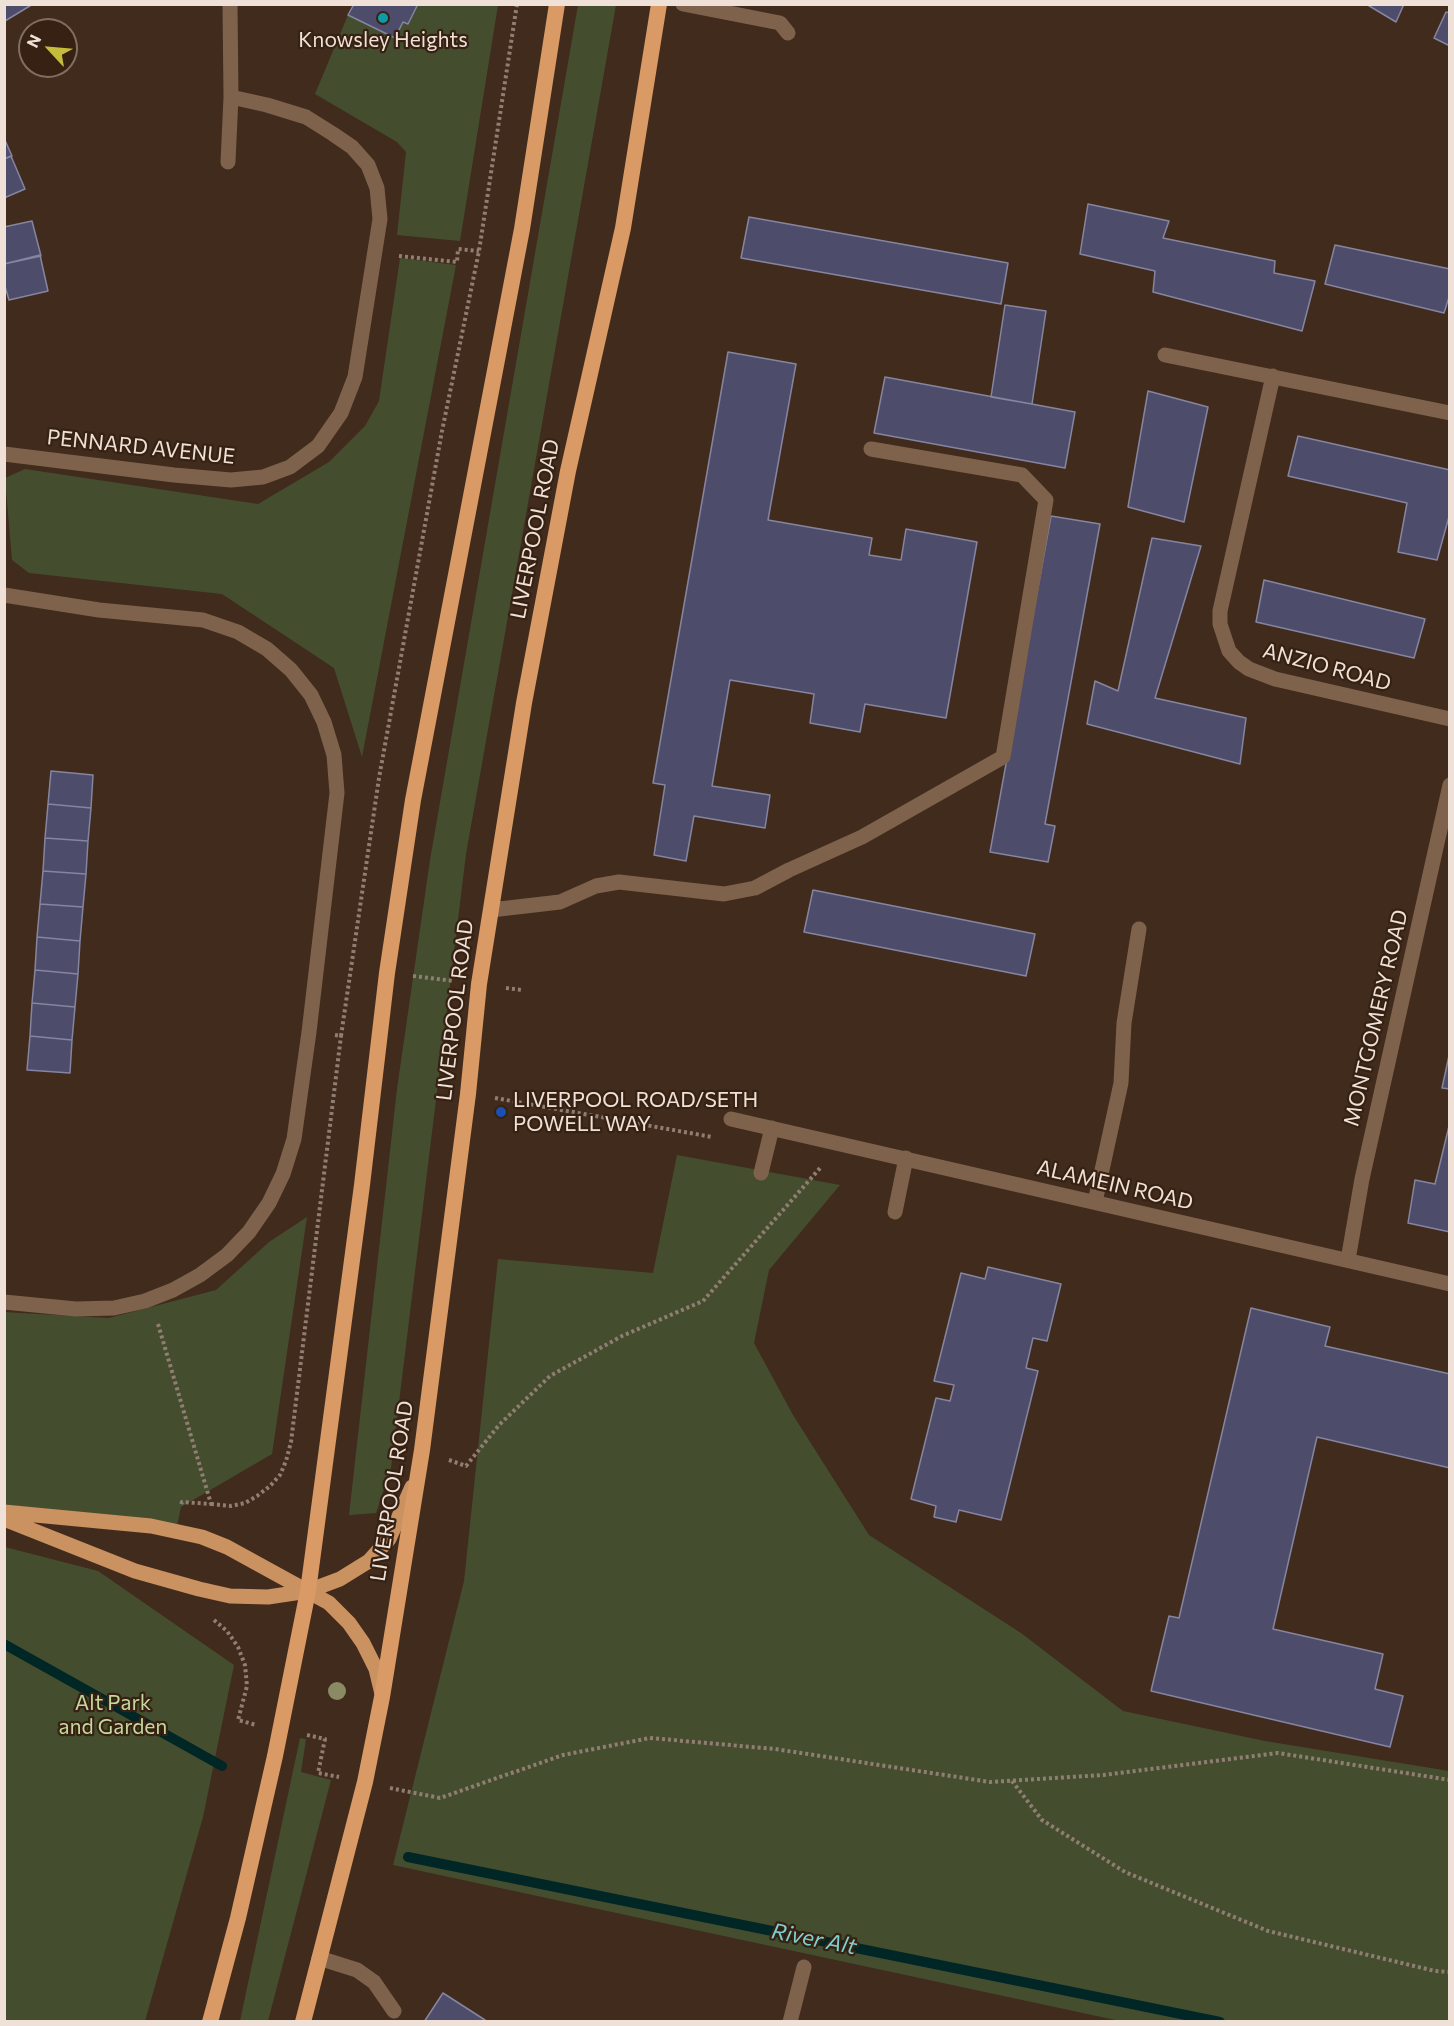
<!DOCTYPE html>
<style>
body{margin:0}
#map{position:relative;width:1454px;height:2026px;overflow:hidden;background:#412b1c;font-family:Commissioner,sans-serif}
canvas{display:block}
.frame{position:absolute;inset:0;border:6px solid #efe1d8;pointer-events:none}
.north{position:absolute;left:18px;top:18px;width:60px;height:60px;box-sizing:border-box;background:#362112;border:2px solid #806e61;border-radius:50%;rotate:296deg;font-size:16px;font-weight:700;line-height:24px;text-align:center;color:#efe1d8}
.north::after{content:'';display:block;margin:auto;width:21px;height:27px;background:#c5bc3d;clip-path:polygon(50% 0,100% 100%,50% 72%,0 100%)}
</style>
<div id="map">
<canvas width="1454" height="2026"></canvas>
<div class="frame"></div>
<div class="north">N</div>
</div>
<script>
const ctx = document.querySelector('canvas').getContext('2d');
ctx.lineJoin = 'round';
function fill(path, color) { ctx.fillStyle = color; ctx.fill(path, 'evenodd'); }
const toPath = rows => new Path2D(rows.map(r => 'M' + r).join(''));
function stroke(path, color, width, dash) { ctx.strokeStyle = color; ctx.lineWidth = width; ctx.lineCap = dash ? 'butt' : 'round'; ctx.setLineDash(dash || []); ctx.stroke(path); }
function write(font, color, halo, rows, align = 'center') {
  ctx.font = font + ' Commissioner,sans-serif'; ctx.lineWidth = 4.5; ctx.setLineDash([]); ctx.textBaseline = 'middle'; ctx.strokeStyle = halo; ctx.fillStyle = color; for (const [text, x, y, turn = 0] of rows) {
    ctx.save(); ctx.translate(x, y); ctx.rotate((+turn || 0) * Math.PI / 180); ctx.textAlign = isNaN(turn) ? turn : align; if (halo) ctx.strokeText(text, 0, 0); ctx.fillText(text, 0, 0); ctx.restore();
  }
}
const green = toPath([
 [418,5,498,5,460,241,397,235,406,152,397,142,315,94,348,15,394,38,403,22,408,24],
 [578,5,616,5,466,854,391,1468,376,1513,349,1515,397,1089,430,860],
 [400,258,456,265,362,757,334,668,222,594,29,573,12,560,5,478,25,469,258,504,329,462,365,426,379,401],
 [677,1155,840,1185,769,1270,754,1343,793,1415,869,1535,1021,1633,1123,1711,1265,1741,1449,1771,1449,2021,1120,2021,393,1865,464,1581,498,1259,653,1273],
 [307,1217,272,1454,181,1507,176,1531,5,1512,4,1312,109,1318,216,1290,269,1242],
 [5,1547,98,1571,234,1665,203,1817,145,2021,5,2021],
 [300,1738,306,1739,301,1772,331,1780,268,2021,240,2021]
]);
const stream = toPath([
 [4,1644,222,1766],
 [408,1857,1220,2022]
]);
const building = toPath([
 [4,4,33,4,5,21,4,4],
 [354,4,418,4,408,24,403,22,395,38,348,15,354,4],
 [1366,4,1404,4,1396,22,1366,4],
 [1446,12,1450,13,1450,46,1434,38,1446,12],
 [4,138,12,156,4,159,4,138],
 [11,156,25,189,4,198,4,159,11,156],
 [1088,204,1169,221,1163,238,1275,261,1274,273,1315,281,1302,331,1153,292,1155,271,1080,254,1088,204],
 [749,217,1008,263,1001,304,741,258,749,217],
 [32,221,41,256,4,264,4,227,32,221],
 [1335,245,1450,269,1450,294,1444,313,1325,284,1335,245],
 [40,255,48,291,9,300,4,283,4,264,40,255],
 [1005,305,1046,311,1032,404,991,397,1005,305],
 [728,352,796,364,768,520,872,538,869,555,901,560,906,529,977,542,946,718,865,704,860,732,810,723,814,694,730,680,712,786,770,795,765,828,694,816,686,861,654,855,665,785,653,783,728,352],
 [885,377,1075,412,1065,468,874,433,885,377],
 [1148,391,1208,407,1184,522,1128,507,1148,391],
 [1298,436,1450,470,1450,513,1437,560,1398,552,1407,503,1288,476,1298,436],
 [1051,516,1100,524,1045,824,1055,826,1048,862,990,852,1051,516],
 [1152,538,1201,546,1155,698,1246,718,1240,764,1087,724,1095,681,1118,691,1152,538],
 [1264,580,1425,619,1414,658,1256,622,1264,580],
 [51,771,93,775,91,808,48,804,51,771],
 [48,804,91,808,88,841,45,838,48,804],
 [45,838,88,841,86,874,43,871,45,838],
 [43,871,86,874,83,907,40,904,43,871],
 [813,890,1035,934,1026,976,804,932,813,890],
 [40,904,83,907,80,941,37,937,40,904],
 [37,937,80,941,78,974,35,970,37,937],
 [35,970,78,974,75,1007,32,1003,35,970],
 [32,1003,75,1007,72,1040,30,1036,32,1003],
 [30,1036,72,1040,70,1073,27,1070,30,1036],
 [1450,1051,1450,1089,1442,1088,1450,1051],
 [1450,1122,1450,1232,1408,1223,1415,1180,1435,1184,1450,1122],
 [988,1267,1061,1284,1047,1341,1033,1338,1026,1368,1038,1371,1001,1520,959,1510,956,1522,934,1517,936,1506,911,1499,936,1398,950,1401,954,1385,934,1381,961,1273,985,1279,988,1267],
 [1251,1308,1330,1327,1325,1346,1450,1374,1450,1468,1317,1437,1273,1629,1383,1654,1375,1689,1403,1696,1390,1747,1151,1691,1169,1616,1179,1618,1251,1308],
 [443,1993,485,2020,484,2022,424,2022,443,1993]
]);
const path = toPath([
 [399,256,457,262,458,249,479,251],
 [413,976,454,981],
 [506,988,522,990],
 [335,1035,341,1036,379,778,442,431,479,251,517,4],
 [495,1098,712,1137],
 [158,1324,211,1504,182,1502,181,1505],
 [449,1460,466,1466,499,1425,550,1376,622,1336,703,1301,821,1167],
 [211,1504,231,1506,245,1503,257,1496,270,1486,280,1475,286,1461,291,1442,341,1036],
 [214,1620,227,1631,238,1647,245,1665,247,1686,238,1720,256,1725],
 [307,1735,325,1739,318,1773,339,1777],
 [1012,1781,1042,1820,1125,1872,1268,1931,1435,1971,1450,1972],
 [390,1788,440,1798,563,1755,650,1738,775,1749,990,1782,1103,1775,1278,1753,1450,1780]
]);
const service = toPath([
 [683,4,780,23,788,33],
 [491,910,560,902,596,886,619,882,724,894,755,888,789,870,862,837,1003,757,1046,500,1022,475,871,449],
 [1095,1202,1121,1083,1124,1023,1139,929],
 [895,1212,906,1158],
 [319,1958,357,1970,374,1982,394,2011]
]);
const minor = toPath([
 [228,162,231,97,230,4],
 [1165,355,1450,413],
 [1273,376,1220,611,1220,624,1229,651,1239,662,1249,669,1275,679,1450,719],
 [4,454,174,475,231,480,263,477,290,467,318,446,341,413,355,377,380,219,377,188,368,165,352,147,333,134,306,117,267,105,231,97],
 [4,595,99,610,203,620,238,632,267,649,291,670,311,695,324,722,334,755,337,793,309,1032,294,1139,283,1174,269,1203,249,1232,227,1255,200,1275,173,1290,145,1301,114,1308,76,1309,4,1302],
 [731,1119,1450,1284],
 [761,1173,772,1128],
 [1348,1260,1362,1179,1450,785],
 [790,2022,804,1967]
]);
const primary = toPath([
 [4,1512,151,1526,202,1537,227,1547,329,1603,349,1623,363,1643,376,1669,382,1694],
 [4,1519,135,1571,199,1589,230,1596,268,1597,308,1591,340,1579,369,1561,389,1539,412,1487]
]);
const trunk = toPath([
 [210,2022,238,1918,275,1756,308,1591,362,1185,387,973,413,800,522,229,557,4],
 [303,2022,365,1782,382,1697,422,1450,468,1094,479,984,524,703,568,471,623,228,659,4]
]);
const trees = [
 [337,1691]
];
const markers = [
 [383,18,6,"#0f9aa8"],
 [501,1112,6,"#1a4fb4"]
];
const poiNames = [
 ["Knowsley Heights",383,40],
 ["LIVERPOOL ROAD/SETH",513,1100,"left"],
 ["POWELL WAY",513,1124,"left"]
];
const streetNames = [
 ["PENNARD AVENUE",141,447,6],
 ["LIVERPOOL ROAD",535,529,-79],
 ["ANZIO ROAD",1327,667,15],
 ["LIVERPOOL ROAD",455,1010,-83],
 ["MONTGOMERY ROAD",1376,1018,-77],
 ["ALAMEIN ROAD",1115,1185,13],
 ["LIVERPOOL ROAD",392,1491,-81]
];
const parkNames = [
 ["Alt Park",113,1703],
 ["and Garden",113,1727]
];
const waterNames = [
 ["River Alt",814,1939,11]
];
fill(green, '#444e2f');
stroke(stream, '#012626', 10);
fill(building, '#4e4c6b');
stroke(building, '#8685a0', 1.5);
stroke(path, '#917e72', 4, [3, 3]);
stroke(service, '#7e624b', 15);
stroke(minor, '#7e624b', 15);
stroke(primary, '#ca9161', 15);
stroke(trunk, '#d99a65', 16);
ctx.fillStyle = '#8a8b64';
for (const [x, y] of trees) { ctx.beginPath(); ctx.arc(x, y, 9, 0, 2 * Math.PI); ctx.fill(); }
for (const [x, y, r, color] of markers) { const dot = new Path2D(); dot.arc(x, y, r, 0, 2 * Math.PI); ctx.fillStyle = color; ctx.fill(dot); stroke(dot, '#362112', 2); }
write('21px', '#efe1d8', '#362112', poiNames);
write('21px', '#efe1d8', '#362112', streetNames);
write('21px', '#c5d99e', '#362112', parkNames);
write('italic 22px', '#7ed0d0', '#362112', waterNames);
</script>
